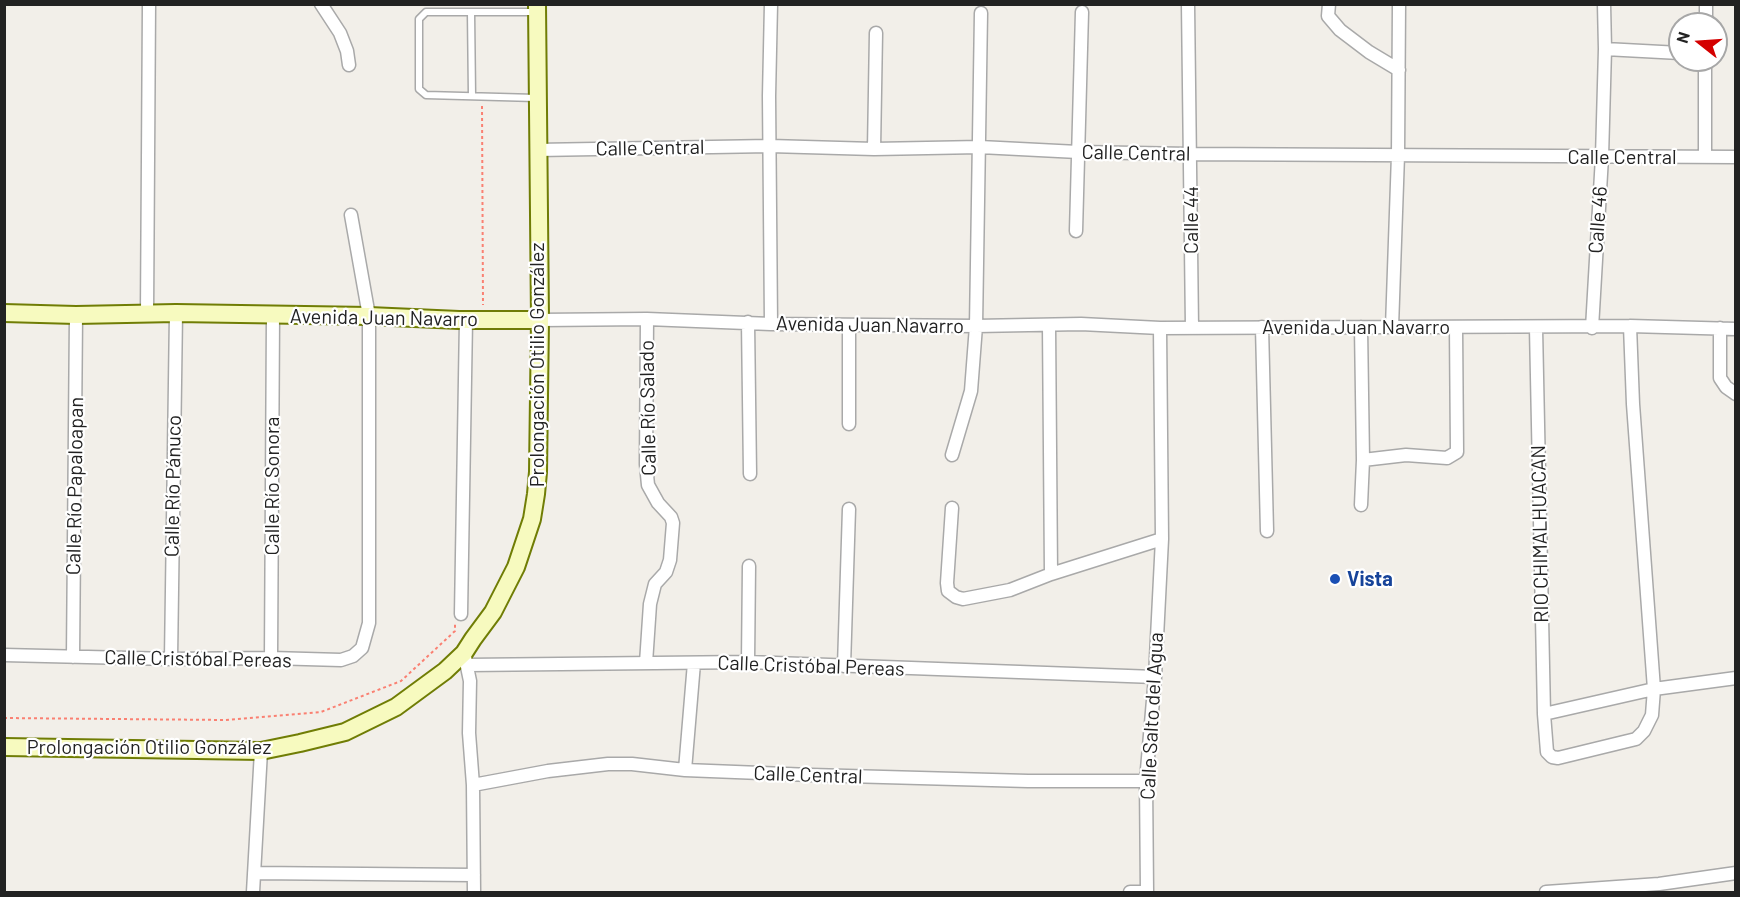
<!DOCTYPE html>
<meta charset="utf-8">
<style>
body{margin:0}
#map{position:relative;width:1740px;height:897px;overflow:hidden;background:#f2efe9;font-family:Barlow,sans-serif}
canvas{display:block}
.frame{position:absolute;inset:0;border:6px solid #222;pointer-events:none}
.north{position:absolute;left:1668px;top:12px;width:60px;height:60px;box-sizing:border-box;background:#fff;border:2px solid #a7a7a7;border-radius:50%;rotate:287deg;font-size:16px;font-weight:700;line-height:24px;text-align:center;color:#222}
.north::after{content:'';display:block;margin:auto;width:21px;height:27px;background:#d40000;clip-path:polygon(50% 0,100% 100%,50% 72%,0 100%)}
</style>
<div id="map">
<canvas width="1740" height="897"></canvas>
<div class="frame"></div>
<div class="north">N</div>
</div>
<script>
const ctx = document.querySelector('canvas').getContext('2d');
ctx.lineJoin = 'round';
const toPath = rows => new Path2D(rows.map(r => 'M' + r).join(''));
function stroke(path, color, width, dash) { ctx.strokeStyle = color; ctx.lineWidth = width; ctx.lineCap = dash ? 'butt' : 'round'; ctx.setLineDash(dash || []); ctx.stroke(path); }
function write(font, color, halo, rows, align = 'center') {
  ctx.font = font + ' Barlow,sans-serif'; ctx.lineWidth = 4.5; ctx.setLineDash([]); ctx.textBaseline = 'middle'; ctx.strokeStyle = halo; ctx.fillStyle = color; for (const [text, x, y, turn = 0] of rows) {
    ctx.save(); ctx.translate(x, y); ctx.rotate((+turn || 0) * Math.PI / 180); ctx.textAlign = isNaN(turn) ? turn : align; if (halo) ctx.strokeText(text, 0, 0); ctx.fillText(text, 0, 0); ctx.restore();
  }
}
const path = toPath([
 [482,106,483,305],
 [4,718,226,720,321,712,401,681,455,631,455,624]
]);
const service = toPath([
 [471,12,472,96],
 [535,12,426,12,419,19,419,89,426,95,536,98]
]);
const minor = toPath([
 [321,4,340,33,347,51,349,65],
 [771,4,769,96,771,324],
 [1188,4,1192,328],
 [1329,4,1328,16,1340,30,1369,52,1399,70],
 [1706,24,1706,4],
 [1605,49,1680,53],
 [874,149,876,33],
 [537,150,770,146,874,149,980,147,1078,152,1190,154,1736,157],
 [1705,156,1705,60],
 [1076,231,1082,12],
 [147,313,149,4],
 [540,320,647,319,771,324,976,326,1081,324,1160,328,1630,326,1736,329],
 [748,322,750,474],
 [1049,325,1051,574],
 [1262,327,1267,531],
 [1361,327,1363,460,1361,505],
 [1392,327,1398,155,1399,4],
 [1536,328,1544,714,1547,752,1552,757,1558,758,1636,739,1644,731,1652,715,1654,689,1633,404,1630,326],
 [1592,328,1602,157,1605,49,1604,4],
 [1720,328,1720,378,1726,387,1736,394],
 [849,424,849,325],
 [952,455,971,391,976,326,981,13],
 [1363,460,1406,455,1447,458,1457,452,1456,327],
 [952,508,947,583,948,591,956,597,963,599,1010,590,1051,574,1162,539],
 [461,614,466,320],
 [4,655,171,659,271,658,341,660,353,656,362,648,369,623,369,316,351,215],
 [73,657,76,315],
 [465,657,470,681,469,733,473,785,474,892],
 [271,658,273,315],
 [171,659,176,313],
 [748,662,749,566],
 [646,663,650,604,655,584,666,572,670,560,673,523,671,517,658,503,648,485,646,464,647,319],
 [467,665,748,662,1155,677],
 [844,666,849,509],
 [1544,714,1654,689,1736,678],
 [685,770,694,663],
 [473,785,548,771,608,764,632,764,685,770,811,775,1028,781,1146,781],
 [254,873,474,875],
 [253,892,261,751],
 [1130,892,1147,892],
 [1147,892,1146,781,1155,677,1162,539,1160,328],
 [1546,892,1659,884,1736,873]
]);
const secondary = toPath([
 [4,313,76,315,176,313,369,316,459,320,540,320],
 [4,747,261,751,300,743,345,732,396,707,445,671,464,653,473,639,493,612,516,567,532,519,536,494,538,472,540,320,537,4]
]);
const markers = [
 [1335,579,6,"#1a4fb4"]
];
const streetNames = [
 ["Calle Central",650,148,-1],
 ["Calle Central",1136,153,1],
 ["Calle Central",1622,157],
 ["Calle 44",1191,220,-90],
 ["Calle 46",1598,220,-86],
 ["Avenida Juan Navarro",384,318,1],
 ["Avenida Juan Navarro",870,325,1],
 ["Avenida Juan Navarro",1356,327],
 ["Prolongación Otilio González",537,365,-90],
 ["Calle Río Salado",648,408,-91],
 ["Calle Río Papaloapan",75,486,-89],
 ["Calle Río Pánuco",173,486,-89],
 ["Calle Río Sonora",272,486,-90],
 ["RIO CHIMALHUACAN",1540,534,-91],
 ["Calle Cristóbal Pereas",198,659,1],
 ["Calle Cristóbal Pereas",811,666,2],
 ["Calle Salto del Agua",1152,716,-87],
 ["Prolongación Otilio González",149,747],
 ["Calle Central",808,775,2]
];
const transitNames = [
 ["Vista",1347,579]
];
stroke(service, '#a9a9a9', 9);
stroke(minor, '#a9a9a9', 15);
stroke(secondary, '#707d05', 20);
stroke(path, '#fa8072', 2, [3, 3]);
stroke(service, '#fff', 6);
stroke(minor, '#fff', 12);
stroke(secondary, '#f7fabf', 16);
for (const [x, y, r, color] of markers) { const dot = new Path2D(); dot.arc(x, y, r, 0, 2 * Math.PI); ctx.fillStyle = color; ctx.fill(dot); stroke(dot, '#fff', 2); }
write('20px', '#222', '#fff', streetNames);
write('bold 20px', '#164399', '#fff', transitNames, 'left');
</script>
